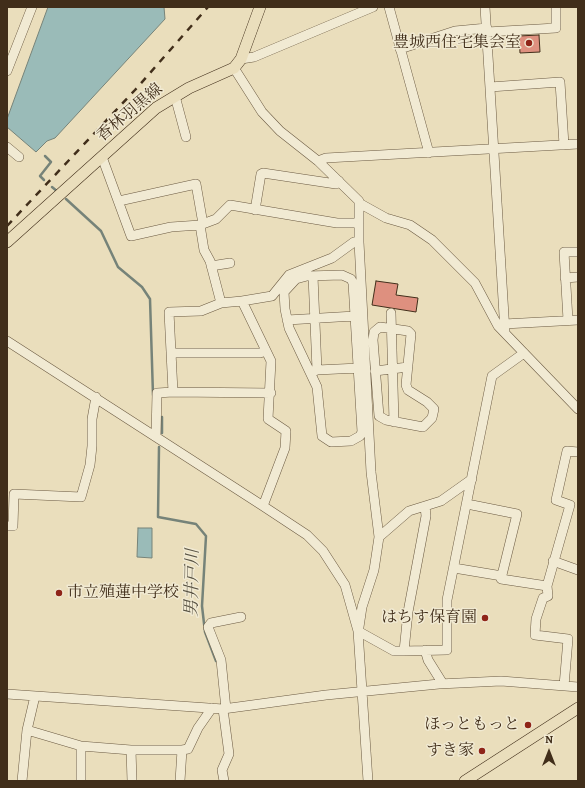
<!DOCTYPE html>
<meta charset="utf-8">
<style>
body{margin:0}
#map{position:relative;width:585px;height:788px;overflow:hidden;background:#eadebc;font-family:Alegreya,serif}
canvas{display:block}
.frame{position:absolute;inset:0;border:8px solid #412e1a;pointer-events:none}
.north{position:absolute;left:529px;top:732px;width:40px;height:40px;-webkit-text-stroke:3px #f1ead3;paint-order:stroke;rotate:0deg;font-size:11px;font-weight:700;line-height:16px;text-align:center;color:#412e1a}
.north::after{content:'';display:block;margin:auto;width:14px;height:18px;background:#412e1a;clip-path:polygon(50% 0,100% 100%,50% 72%,0 100%)}
</style>
<div id="map">
<canvas width="585" height="788"></canvas>
<div class="frame"></div>
<div class="north">N</div>
</div>
<script>
const ctx = document.querySelector('canvas').getContext('2d');
ctx.lineJoin = 'round';
function fill(path, color) { ctx.fillStyle = color; ctx.fill(path, 'evenodd'); }
const toPath = rows => new Path2D(rows.map(r => 'M' + r).join(''));
function stroke(path, color, width, dash) { ctx.strokeStyle = color; ctx.lineWidth = width; ctx.lineCap = dash ? 'butt' : 'round'; ctx.setLineDash(dash || []); ctx.stroke(path); }
function write(font, color, halo, rows, align = 'center') {
  ctx.font = font + ' Alegreya,"Noto Serif JP",serif'; ctx.lineWidth = 3; ctx.setLineDash([]); ctx.textBaseline = 'middle'; ctx.strokeStyle = halo; ctx.fillStyle = color; for (const [text, x, y, turn = 0] of rows) {
    ctx.save(); ctx.translate(x, y); ctx.rotate((+turn || 0) * Math.PI / 180); ctx.textAlign = isNaN(turn) ? turn : align; if (halo) ctx.strokeText(text, 0, 0); ctx.fillText(text, 0, 0); ctx.restore();
  }
}
const water = toPath([
 [48,7,164,7,165,19,55,138,47,141,36,152,7,127,7,119,48,7],
 [138,528,152,528,152,558,137,557,138,528]
]);
const stream = toPath([
 [44,180,40,176,51,162,45,156],
 [52,187,58,192],
 [66,199,101,231,118,267,142,287,150,299,153,395],
 [162,417,162,433],
 [159,447,158,517,196,524,206,536,202,606,205,632,216,661]
]);
const building = toPath([
 [539,35,540,52,520,53,519,36,539,35],
 [376,281,398,284,396,295,418,298,416,312,372,305,376,281]
]);
const minor = toPath([
 [389,7,429,153],
 [485,7,505,332],
 [487,32,556,28,556,7],
 [400,49,455,31,487,28],
 [241,59,254,57,373,7],
 [234,68,262,112,280,131,318,161,359,201,359,242,371,472,379,537,374,570,362,607,359,627],
 [7,71,32,7],
 [490,87,560,82,564,145],
 [175,96,186,137],
 [7,147,19,157],
 [102,157,131,236,171,227,200,225,216,219,230,205,337,223,359,223],
 [318,161,326,158,578,144],
 [119,201,196,184,203,224],
 [359,203,386,218,410,225,432,240,475,283,498,326,578,409],
 [255,210,261,174,263,173,336,184,339,181],
 [200,225,204,250,210,261,221,303],
 [211,266,230,263],
 [342,275,351,279,353,283,362,432,360,436,351,441,331,442,322,436,317,387,289,328,285,309,284,292,296,279,307,276,342,275],
 [313,276,317,370],
 [565,278,578,277],
 [242,301,272,296,289,275,332,258,354,242,359,242],
 [391,313,394,422],
 [287,320,355,316],
 [568,320,564,252,578,252],
 [504,324,578,320],
 [380,327,408,331,411,334,406,385,408,390,427,402,434,409,432,418,423,427,386,420,379,416,373,340,374,332,380,327],
 [7,341,263,506,307,535,323,551,345,585,358,631,368,781],
 [171,353,260,353,266,351],
 [375,371,408,367],
 [313,372,317,370,359,368],
 [173,392,271,393],
 [156,436,157,393,173,392,169,312,201,311,221,303,242,301,271,361,268,419,286,431,285,448,263,506],
 [467,504,517,514,501,579,547,586],
 [425,506,426,516,408,612,404,651,447,650,447,600,492,376,524,353],
 [7,526,13,526,14,494,81,497,90,465,92,446,92,419,96,397],
 [379,537,409,511,441,501,472,479],
 [553,561,578,570],
 [454,568,502,576],
 [358,631,394,651,404,651],
 [425,650,428,660,443,684],
 [564,686,568,639,535,635,536,619,543,598,548,596,547,586,570,505,556,500,567,451,578,452],
 [7,694,223,709,326,695,439,684,501,681,578,687],
 [223,709,229,754,222,770,224,781],
 [226,709,221,660,208,627,211,623,241,617],
 [27,730,81,746,131,750,182,750,180,781],
 [131,750,132,781],
 [182,750,188,749,198,728,212,708],
 [22,781,27,730,35,696],
 [81,781,81,746]
]);
const major = toPath([
 [7,242,156,108,189,88,234,68,241,59,260,7],
 [465,781,578,708]
]);
const rail = toPath([
 [7,226,135,90,208,7]
]);
const markers = [
 [529,43,4,"#8f2418"],
 [59,593,4,"#8f2418"],
 [485,618,4,"#8f2418"],
 [528,725,4,"#8f2418"],
 [482,751,4,"#8f2418"]
];
const poiNames = [
 ["豊城西住宅集会室",521,43],
 ["市立殖蓮中学校",67,593,"left"],
 ["はちす保育園",477,618],
 ["ほっともっと",520,725],
 ["すき家",474,751]
];
const streetNames = [
 ["香林羽黒線",130,113,-40]
];
const waterNames = [
 ["男井戸川",193,583,-89]
];
fill(water, '#9abbb8');
stroke(water, '#768379', 1);
stroke(stream, '#768379', 2.5);
fill(building, '#de907f');
stroke(building, '#412e1a', 1);
stroke(minor, '#6b5a42', 10);
stroke(major, '#412e1a', 12);
stroke(minor, '#f1ead3', 9);
stroke(major, '#eadebc', 11);
stroke(rail, '#412e1a', 2.5, [7, 7]);
for (const [x, y, r, color] of markers) { const dot = new Path2D(); dot.arc(x, y, r, 0, 2 * Math.PI); ctx.fillStyle = color; ctx.fill(dot); stroke(dot, '#f1ead3', 1.5); }
write('16px', '#412e1a', '#f1ead3', poiNames, 'right');
write('16px', '#412e1a', '#f1ead3', streetNames);
write('italic 17px', '#575142', '#f1ead3', waterNames);
</script>
